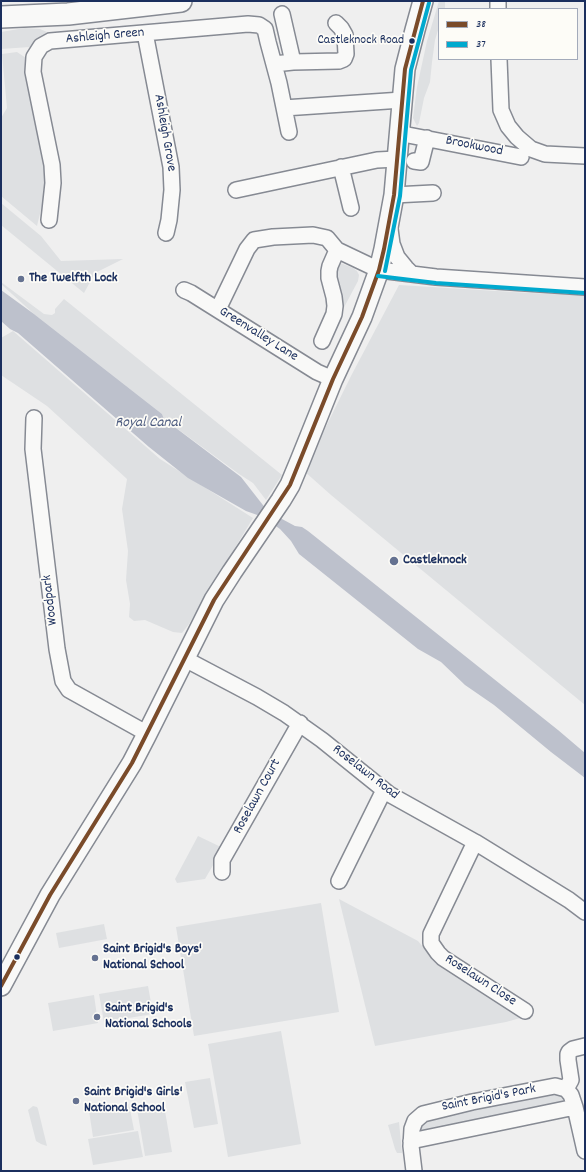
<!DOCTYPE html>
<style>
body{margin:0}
#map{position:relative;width:586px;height:1172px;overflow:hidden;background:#efefef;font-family:Dekko,sans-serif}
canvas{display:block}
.frame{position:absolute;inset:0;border:2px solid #1b2f5e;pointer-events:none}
.legend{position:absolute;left:438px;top:8px;width:140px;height:52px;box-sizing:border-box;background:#fdfcf7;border:1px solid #a3aaba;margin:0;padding:5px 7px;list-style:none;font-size:12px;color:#1b2f5e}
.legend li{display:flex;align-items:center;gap:8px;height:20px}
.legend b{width:20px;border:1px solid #a3aaba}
</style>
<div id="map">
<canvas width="586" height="1172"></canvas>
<div class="frame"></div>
<ul class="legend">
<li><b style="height:5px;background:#7a4b2a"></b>38</li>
<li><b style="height:5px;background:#00a9ce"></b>37</li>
</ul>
</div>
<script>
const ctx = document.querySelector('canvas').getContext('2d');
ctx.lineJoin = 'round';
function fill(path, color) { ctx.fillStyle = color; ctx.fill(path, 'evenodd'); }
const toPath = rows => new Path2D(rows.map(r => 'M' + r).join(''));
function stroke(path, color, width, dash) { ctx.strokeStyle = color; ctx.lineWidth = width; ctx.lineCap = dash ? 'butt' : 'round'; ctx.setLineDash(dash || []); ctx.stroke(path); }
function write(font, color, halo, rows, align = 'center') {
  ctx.font = font + ' Dekko,sans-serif'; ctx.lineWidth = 3.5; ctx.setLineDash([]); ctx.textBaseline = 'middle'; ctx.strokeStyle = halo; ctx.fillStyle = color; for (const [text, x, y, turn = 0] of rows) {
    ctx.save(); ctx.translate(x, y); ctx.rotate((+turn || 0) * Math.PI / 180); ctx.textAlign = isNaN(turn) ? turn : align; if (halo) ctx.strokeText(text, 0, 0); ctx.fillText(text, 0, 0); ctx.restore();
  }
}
const green = toPath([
 [439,1,445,1,445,9,439,9,439,27,435,40,432,62,430,82,424,98,419,123,417,126,413,118,417,87,427,41],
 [25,28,40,29,47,32,30,47,1,49,1,32],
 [17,52,26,58,29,89,46,170,43,201,37,226,1,196,1,118,7,108,2,54],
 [1,203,41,236,61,261,123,259,95,273,84,293,1,225],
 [338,262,353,268,357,271,359,275,358,281,341,313,335,277],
 [1,282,44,314,52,315,55,313,55,309,64,299,282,475,266,500,253,483,239,474,164,419,162,414,34,314,1,284],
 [399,285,529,293,585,295,585,705,331,495,304,471,351,376],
 [13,331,160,459,253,518,189,624,182,633,173,632,145,620,134,621,129,617,130,604,126,580,128,551,122,509,127,479,47,406,1,375,1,338],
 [198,836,223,848,205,879,177,883,175,879],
 [339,899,418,941,429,954,524,1017,506,1022,375,1046],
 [321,903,339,1012,194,1036,176,927],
 [104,924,107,939,59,948,56,933],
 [148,986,153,1014,104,1022,99,994],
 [94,995,98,1023,53,1031,48,1003],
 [281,1031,301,1144,228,1157,208,1044],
 [210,1078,218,1124,194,1128,185,1082],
 [556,1093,562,1096,566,1100,568,1105,419,1136,421,1126,430,1116],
 [129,1104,134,1130,93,1137,89,1111],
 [164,1105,172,1152,145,1156,137,1109],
 [33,1106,37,1107,38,1109,47,1146,41,1144,36,1141,28,1110],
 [399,1122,401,1142,402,1153,397,1153,395,1149,388,1125],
 [138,1131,143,1157,93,1165,88,1139]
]);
const water = toPath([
 [1,290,34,314,162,414,164,419,241,477,266,509,282,519,295,526,302,527,308,531,558,730,585,753,585,778,551,752,494,705,465,685,441,662,418,649,299,554,291,541,280,529,263,517,246,511,188,478,149,447,18,333,10,329,1,321]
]);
const minor = toPath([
 [498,1,498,9],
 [282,14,293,62],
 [145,33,171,167,172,190,169,220,166,233],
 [499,59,501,110,508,126,517,137,531,149,545,154,585,156],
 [274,64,293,62,339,61,344,59,346,54,345,35,341,28,336,23],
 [284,108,402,100],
 [399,131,408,135,521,157],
 [414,161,421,162,427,138],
 [341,167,351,208],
 [236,190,377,160,397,159],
 [394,195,433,193],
 [49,220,53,183,52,165,33,72,34,57,41,46,50,41,248,24,259,25,265,29,268,42,279,83,289,132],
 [390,229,392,244,397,257,406,268,412,274],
 [184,290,191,293,317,372,333,379],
 [221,303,247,249,254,240,273,237,313,235,327,238,337,250,379,270,436,277,585,287],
 [322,341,334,314,335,306,334,297,329,278,329,271,330,266,337,250],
 [34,418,33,449,57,649,63,681,69,690,148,734],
 [185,659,257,697,284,713,322,740,389,794,475,842,569,900,585,912],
 [475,842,431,934,431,943,438,953,443,958,525,1011],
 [222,872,222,860,300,723],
 [339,881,384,790],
 [566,1089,571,1080,568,1060,568,1054,569,1052,573,1049,585,1046],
 [411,1141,575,1107],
 [414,1171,411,1146,412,1129,415,1121,423,1114,472,1102,555,1086,566,1089,571,1095,575,1107,585,1151]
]);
const major = toPath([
 [1,986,50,895,132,763,146,736,214,600,232,572,281,500,290,485,300,461,333,379,362,317,379,270,384,249,394,195,405,69,415,30,423,1]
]);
const highway = toPath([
 [1,17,68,14,181,1]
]);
const bus1 = toPath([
 [1,986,50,895,132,763,214,600,290,485,333,379,362,317,379,270,384,249,394,195,405,69,423,1]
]);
const bus2 = toPath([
 [385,271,400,196,411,70,429,3],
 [378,276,436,283,585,293]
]);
const markers = [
 [412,41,3.5,"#1b2f5e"],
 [21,279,4,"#657291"],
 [394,561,5,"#657291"],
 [17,957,3.5,"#1b2f5e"],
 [95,958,4,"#657291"],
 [97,1017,4,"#657291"],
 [76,1101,4,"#657291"]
];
const busNames = [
 ["Castleknock Road",404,41]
];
const streetNames = [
 ["Ashleigh Green",105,37,-5],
 ["Ashleigh Grove",164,133,80],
 ["Brookwood",474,147,11],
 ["Greenvalley Lane",258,335,32],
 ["Woodpark",51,600,-97],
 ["Roselawn Road",365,773,38],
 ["Roselawn Court",258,797,-61],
 ["Roselawn Close",480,981,33],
 ["Saint Brigid's Park",489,1099,-11]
];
const poiNames = [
 ["The Twelfth Lock",29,279],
 ["Castleknock",403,561],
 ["Saint Brigid's Boys'",103,950],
 ["National School",103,966],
 ["Saint Brigid's",105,1009],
 ["National Schools",105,1025],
 ["Saint Brigid's Girls'",84,1093],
 ["National School",84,1109]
];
const waterNames = [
 ["Royal Canal",148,424]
];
fill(green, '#dee0e2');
fill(water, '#bdc1cc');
stroke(minor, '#868a93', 18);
stroke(major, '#868a93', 22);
stroke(highway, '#868a93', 24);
stroke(minor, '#f9f9f8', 15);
stroke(major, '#f9f9f8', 19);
stroke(highway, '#f9f9f8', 21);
stroke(bus1, '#7a4b2a', 4);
stroke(bus2, '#00a9ce', 4);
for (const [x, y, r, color] of markers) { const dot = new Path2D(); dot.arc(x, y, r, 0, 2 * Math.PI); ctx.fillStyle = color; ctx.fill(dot); stroke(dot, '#fdfcf7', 1.5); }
write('13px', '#1b2f5e', '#fdfcf7', busNames, 'right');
write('14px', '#1b2f5e', '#fdfcf7', streetNames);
write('bold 14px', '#1b2f5e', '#fdfcf7', poiNames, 'left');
write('italic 15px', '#4c5b7f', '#fdfcf7', waterNames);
</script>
